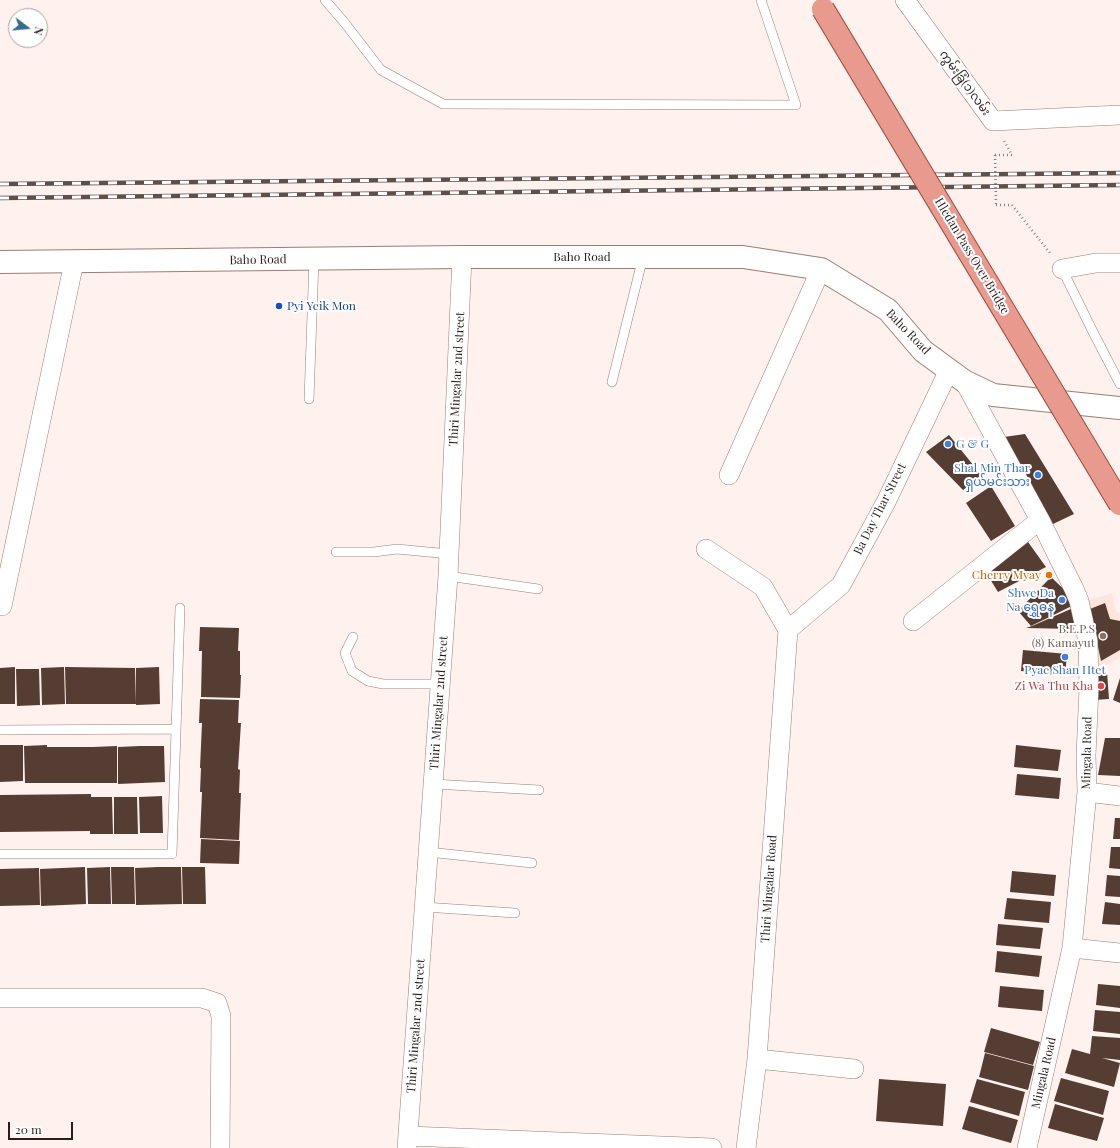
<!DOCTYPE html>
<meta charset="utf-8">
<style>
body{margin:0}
#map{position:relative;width:1120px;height:1148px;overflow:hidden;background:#fff1ed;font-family:"Playfair Display",serif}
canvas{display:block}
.north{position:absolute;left:8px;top:8px;width:40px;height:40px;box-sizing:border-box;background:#fff;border:1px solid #a9a5a3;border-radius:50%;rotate:106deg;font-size:11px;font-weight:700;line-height:16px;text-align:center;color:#291e1a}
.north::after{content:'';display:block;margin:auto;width:14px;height:18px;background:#356b86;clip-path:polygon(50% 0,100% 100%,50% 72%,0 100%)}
.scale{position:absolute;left:8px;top:1122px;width:65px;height:18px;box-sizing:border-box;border:2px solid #291e1a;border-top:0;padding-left:5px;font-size:12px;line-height:14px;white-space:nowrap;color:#291e1a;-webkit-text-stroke:3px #fff;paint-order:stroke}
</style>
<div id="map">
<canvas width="1120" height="1148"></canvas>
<div class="north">N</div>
<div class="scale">20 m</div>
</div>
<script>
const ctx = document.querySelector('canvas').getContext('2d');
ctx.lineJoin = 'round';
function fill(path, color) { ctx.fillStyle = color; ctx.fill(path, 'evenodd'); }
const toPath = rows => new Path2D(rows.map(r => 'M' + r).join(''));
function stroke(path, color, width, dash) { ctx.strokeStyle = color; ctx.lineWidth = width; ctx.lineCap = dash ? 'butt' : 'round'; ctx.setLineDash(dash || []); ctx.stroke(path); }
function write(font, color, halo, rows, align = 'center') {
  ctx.font = font + ' "Playfair Display","Noto Sans Myanmar",serif'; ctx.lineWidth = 4; ctx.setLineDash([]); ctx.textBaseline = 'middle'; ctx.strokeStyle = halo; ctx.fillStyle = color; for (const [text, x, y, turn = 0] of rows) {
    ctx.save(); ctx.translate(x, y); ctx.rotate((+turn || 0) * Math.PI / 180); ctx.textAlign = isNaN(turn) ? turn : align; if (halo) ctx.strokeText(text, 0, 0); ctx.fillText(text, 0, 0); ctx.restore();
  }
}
const built = toPath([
 [1112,593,1116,612,1120,613,1120,658,1092,673,1082,602]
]);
const building = toPath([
 [1025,434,1074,514,1053,524,1004,437],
 [949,435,982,476,963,490,926,452],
 [991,486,1015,526,991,541,966,503],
 [1028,542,1046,567,998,592,985,571],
 [1051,577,1078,603,1031,626,1018,611],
 [1105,603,1110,619,1120,621,1120,650,1101,661,1090,609],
 [1073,608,1075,629,1026,628,1032,626],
 [200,627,239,628,238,651,240,651,240,675,241,675,240,698,201,697,202,651,199,651],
 [1023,650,1067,654,1065,676,1021,671],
 [15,667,15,704,0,704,0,668],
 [64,667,65,704,42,705,41,668],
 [65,667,135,668,136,704,66,704],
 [159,667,160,704,136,705,136,668],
 [16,669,39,669,40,705,17,706],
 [1107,672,1109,699,1094,700,1092,673],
 [1120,678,1120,703,1113,700],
 [200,699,239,700,238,723,241,723,238,769,240,770,239,793,241,793,239,840,200,838,202,792,200,792,201,768,200,768,202,723,199,723],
 [1105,738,1120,738,1120,776,1098,775],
 [0,745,23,745,23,781,0,782],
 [47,745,47,747,93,747,94,783,25,783,24,746],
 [1016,745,1061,750,1058,771,1014,767],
 [117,746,117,783,94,783,93,747],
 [140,746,164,746,165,782,118,784,118,747],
 [1017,774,1061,778,1059,799,1015,795],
 [91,794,91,797,112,797,113,834,90,834,90,831,0,832,0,795],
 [162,796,163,833,140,833,139,797],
 [114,797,137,797,138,834,114,834],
 [1115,818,1120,818,1120,839,1113,839],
 [201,839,240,841,239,864,200,863],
 [1111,847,1120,847,1120,869,1109,868],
 [85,867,86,904,41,906,40,869],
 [110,867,111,904,88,904,87,868],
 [111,867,134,867,135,904,112,904],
 [158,867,181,867,182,904,136,905,135,868],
 [182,867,205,867,206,904,183,904],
 [39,868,40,905,0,906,0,869],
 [1012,871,1056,875,1054,896,1010,892],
 [1107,875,1120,876,1120,897,1105,896],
 [1007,898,1051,902,1049,923,1004,919],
 [1105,902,1120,904,1120,925,1102,924],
 [998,924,1043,928,1040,949,996,945],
 [997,951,1042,956,1039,977,995,972],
 [1098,984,1120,986,1120,1008,1096,1005],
 [1000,986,1044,990,1042,1011,998,1007],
 [1095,1010,1120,1012,1120,1034,1093,1031],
 [991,1028,1040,1042,1033,1065,984,1052],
 [1092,1036,1120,1038,1120,1060,1102,1058,1120,1063,1114,1087,1065,1073,1072,1049,1090,1054],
 [985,1053,1034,1066,1028,1090,979,1077],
 [1061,1078,1109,1091,1103,1115,1054,1101],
 [879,1079,946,1084,943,1126,876,1121],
 [977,1079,1025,1092,1019,1116,970,1102],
 [1055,1104,1104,1118,1097,1141,1048,1128],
 [969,1106,1018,1120,1011,1143,962,1129]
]);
const path = toPath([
 [995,155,1012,155,1004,141],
 [996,205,1012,205,1050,253]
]);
const lane = toPath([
 [325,0,344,22,381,70,443,104,796,105,761,0],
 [1062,269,1093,332,1120,384],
 [612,382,643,257],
 [309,399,314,259],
 [336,552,374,552,397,549,449,554],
 [448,576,538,589],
 [353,637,345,653,352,671,368,681,383,684,440,684],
 [0,730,176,729],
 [433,784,539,790],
 [428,852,532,863],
 [0,854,172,854,180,608],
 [424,907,515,913]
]);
const street = toPath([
 [905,0,993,121,1120,115],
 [1062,269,1096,263,1120,263],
 [964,381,1040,520,1074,589,1079,601,1088,641,1089,688,1086,755,1087,792,1072,948,1027,1148],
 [729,475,821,269],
 [706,549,763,587,788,630],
 [2,606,74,262],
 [913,621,1040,520],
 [788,630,841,585,886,502,949,370],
 [1087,792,1120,796],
 [1072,948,1120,953],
 [0,998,202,998,217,1003,221,1016,220,1148],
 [757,1059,854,1069],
 [408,1136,712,1148],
 [407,1148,448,576,462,257],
 [746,1148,757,1059,788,630]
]);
const secondary = toPath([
 [0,262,462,257,743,257,821,269,888,310,923,351,964,381,993,395,1120,408]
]);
const rail = toPath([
 [0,184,1120,173],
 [0,198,1120,185]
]);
const pathBridge = toPath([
 [995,155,996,205]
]);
const primaryBridge = toPath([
 [823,9,1120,504]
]);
const markers = [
 [279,306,4,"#1a4fb4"],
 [948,444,4,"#3f7fe0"],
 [1038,475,4,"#3f7fe0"],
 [1049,575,4,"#e8710a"],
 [1062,600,4,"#3f7fe0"],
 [1103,636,4,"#8d6e63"],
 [1065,657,4,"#3f7fe0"],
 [1101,686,4,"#e0444e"]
];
const streetNames = [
 ["ကွမ်းခြံ(၁)လမ်း",965,83,54],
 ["Hledan Pass Over Bridge",972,256,59],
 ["Baho Road",582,257],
 ["Baho Road",258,260,-1],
 ["Baho Road",908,332,46],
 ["Thiri Mingalar 2nd street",457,379,-87],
 ["Ba Day Thar Street",880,509,-63],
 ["Thiri Mingalar 2nd street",439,703,-86],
 ["Mingala Road",1087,753,-89],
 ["Thiri Mingalar Road",769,889,-86],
 ["Thiri Mingalar 2nd street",416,1026,-86],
 ["Mingala Road",1044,1073,-77]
];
const transitNames = [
 ["Pyi Yeik Mon",287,306]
];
const shopNames = [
 ["G & G",956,444,"left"],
 ["Shal Min Thar",1030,468],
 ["ရှယ်မင်းသား",1030,482],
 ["Shwe Da",1054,593],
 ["Na ရွှေဓန",1054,607],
 ["Pyae Shan Htet",1065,670,"center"]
];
const foodNames = [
 ["Cherry Myay",1041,575]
];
const educationNames = [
 ["B.E.P.S",1095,629],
 ["(8) Kamayut",1095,643]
];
const healthNames = [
 ["Zi Wa Thu Kha",1093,686]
];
fill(built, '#fee6dd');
fill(building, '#563d34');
stroke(lane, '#9b7e74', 10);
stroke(street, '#9b7e74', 20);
stroke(secondary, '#9b7e74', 24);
stroke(path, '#90837f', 2.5, [1, 3]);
stroke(lane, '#fff', 9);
stroke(street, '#fff', 19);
stroke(secondary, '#fff', 22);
stroke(rail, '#5c504c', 4.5);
stroke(rail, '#fff', 3, [9]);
stroke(primaryBridge, '#9b4335', 24, []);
stroke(pathBridge, '#90837f', 2.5, [1, 3]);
stroke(primaryBridge, '#e89a8e', 22);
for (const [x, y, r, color] of markers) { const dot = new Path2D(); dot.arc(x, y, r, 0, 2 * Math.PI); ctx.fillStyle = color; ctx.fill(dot); stroke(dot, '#fff', 1.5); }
write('12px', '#291e1a', '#fff', streetNames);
write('12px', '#164399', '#fff', transitNames, 'left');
write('12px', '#366cbe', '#fff', shopNames, 'right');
write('12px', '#c56008', '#fff', foodNames, 'right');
write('12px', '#785e54', '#fff', educationNames, 'right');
write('12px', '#be3a42', '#fff', healthNames, 'right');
</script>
